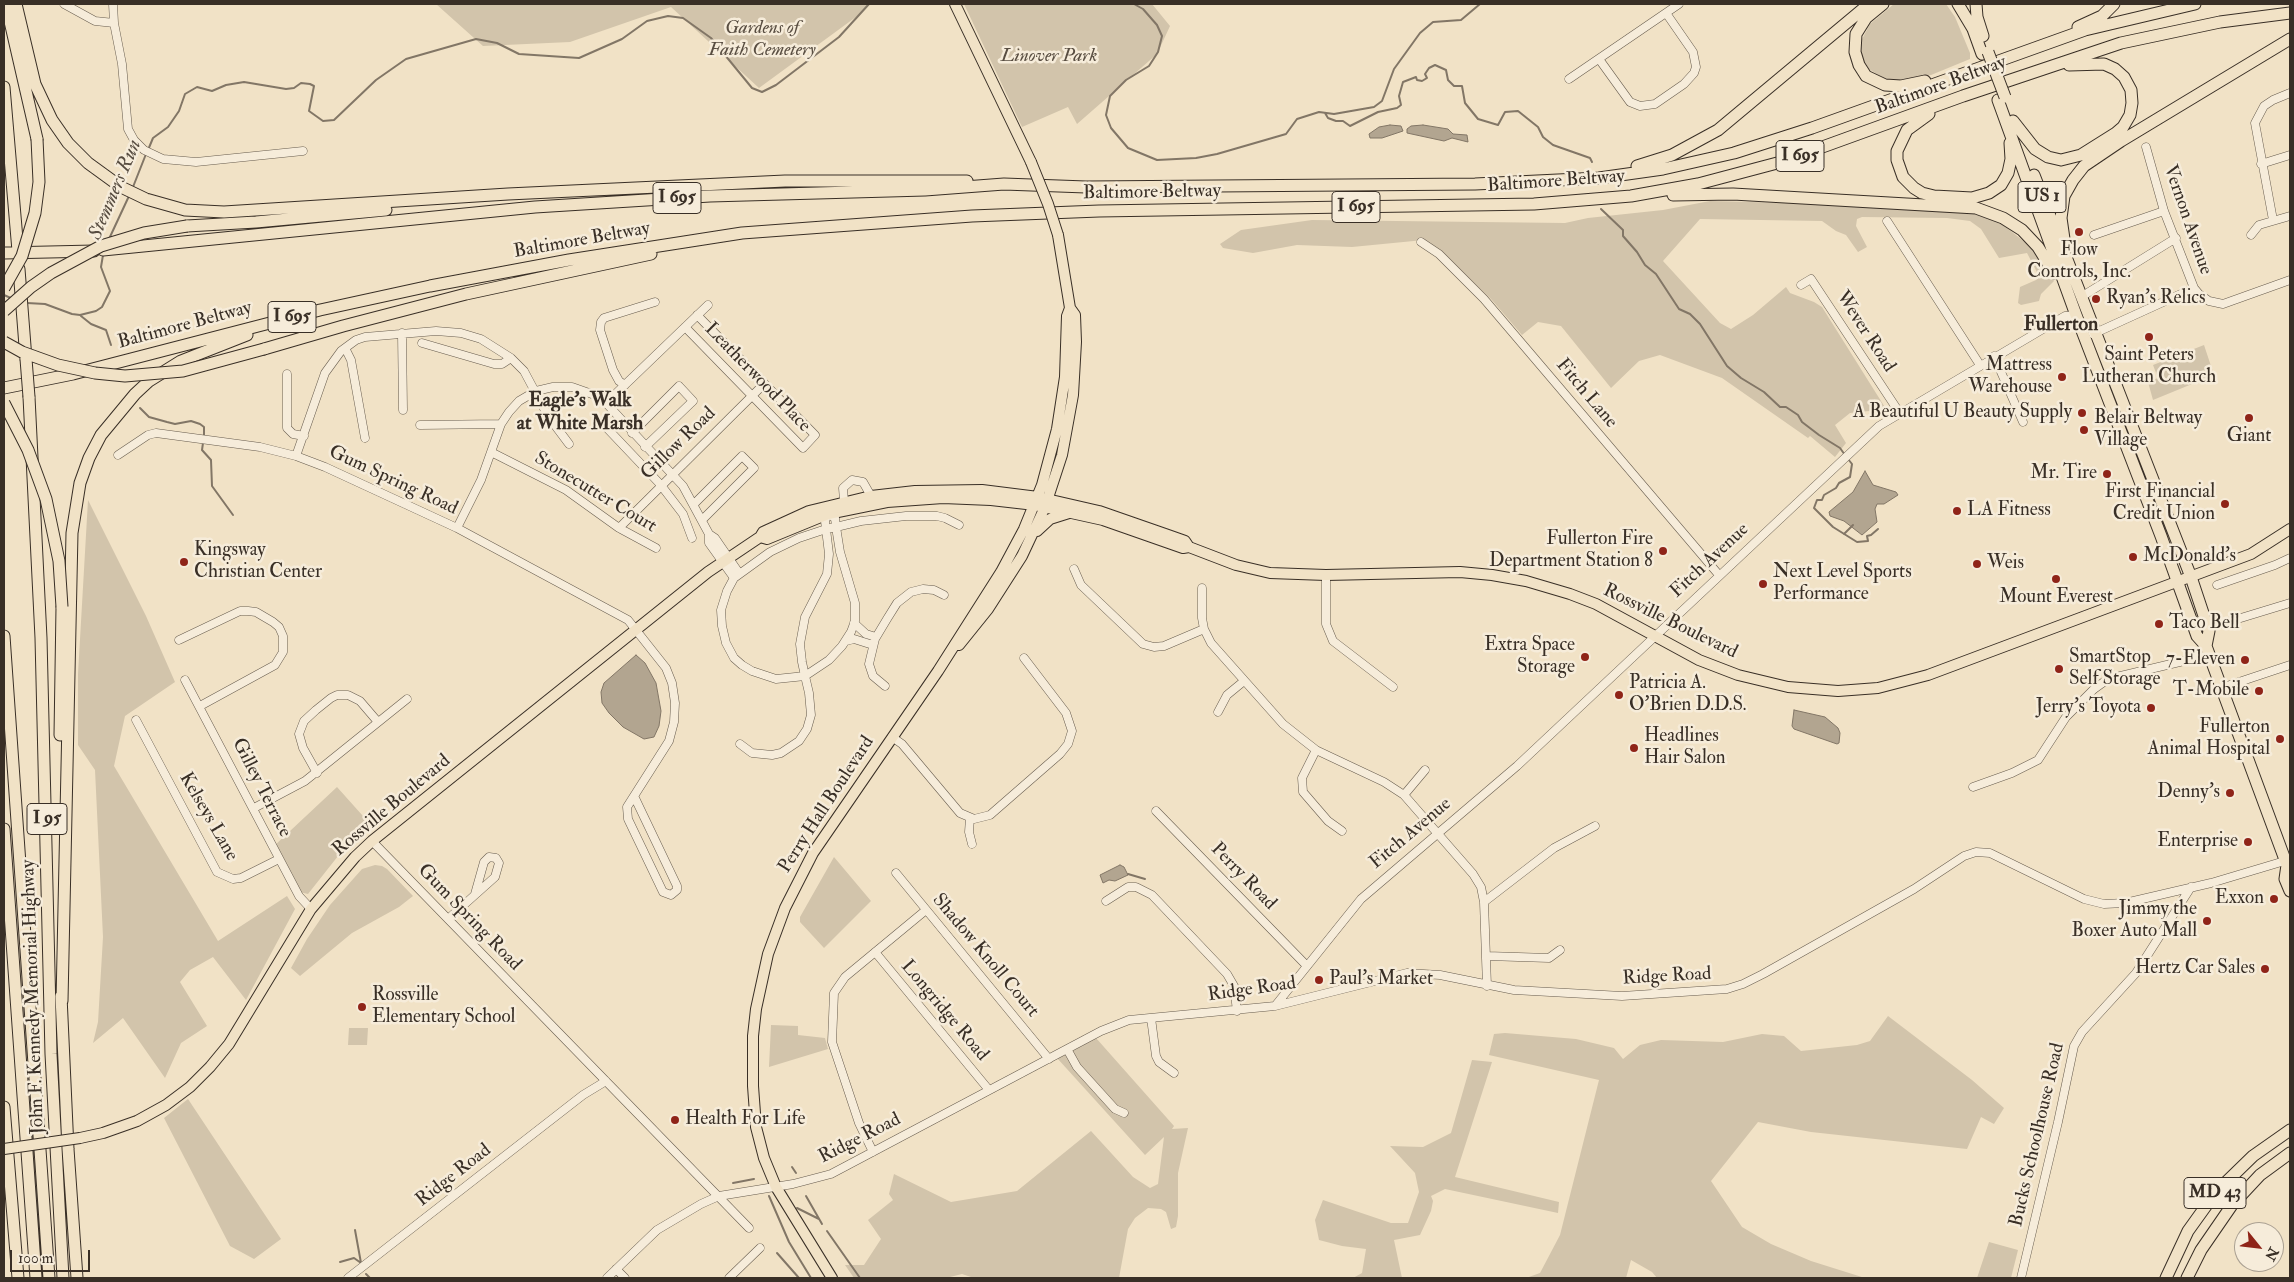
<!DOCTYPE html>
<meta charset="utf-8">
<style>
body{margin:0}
#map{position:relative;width:2294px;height:1282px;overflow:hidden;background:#f1e2c6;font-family:"IM FELL Double Pica",serif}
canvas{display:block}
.frame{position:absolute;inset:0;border:5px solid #392f26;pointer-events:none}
.north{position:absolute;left:2234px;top:1222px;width:50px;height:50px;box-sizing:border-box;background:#f6ecda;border:1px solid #aaa092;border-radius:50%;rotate:119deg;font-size:14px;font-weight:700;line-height:20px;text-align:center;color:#392f26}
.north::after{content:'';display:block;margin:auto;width:18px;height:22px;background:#8f2418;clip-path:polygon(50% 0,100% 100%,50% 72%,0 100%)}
.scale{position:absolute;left:10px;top:1250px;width:80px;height:22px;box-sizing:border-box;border:2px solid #392f26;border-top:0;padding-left:6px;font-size:15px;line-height:18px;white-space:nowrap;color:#392f26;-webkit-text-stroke:4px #f6ecda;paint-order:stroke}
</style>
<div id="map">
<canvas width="2294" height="1282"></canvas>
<div class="frame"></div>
<div class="north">N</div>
<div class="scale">100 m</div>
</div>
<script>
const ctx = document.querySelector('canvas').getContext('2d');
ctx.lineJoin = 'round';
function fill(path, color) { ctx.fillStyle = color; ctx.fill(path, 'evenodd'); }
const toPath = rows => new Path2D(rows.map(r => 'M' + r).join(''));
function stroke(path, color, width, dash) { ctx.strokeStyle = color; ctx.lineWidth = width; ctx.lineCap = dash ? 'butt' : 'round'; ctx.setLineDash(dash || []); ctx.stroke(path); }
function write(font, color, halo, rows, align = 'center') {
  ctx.font = font + ' "IM FELL Double Pica",serif'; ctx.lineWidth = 5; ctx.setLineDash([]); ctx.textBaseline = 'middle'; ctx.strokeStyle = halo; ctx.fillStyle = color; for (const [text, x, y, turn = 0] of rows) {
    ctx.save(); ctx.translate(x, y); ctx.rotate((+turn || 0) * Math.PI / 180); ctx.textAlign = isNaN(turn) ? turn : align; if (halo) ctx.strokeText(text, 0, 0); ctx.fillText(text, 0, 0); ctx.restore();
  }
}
const green = toPath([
 [436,4,869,4,860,14,759,88,671,7,570,42,483,46],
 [964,4,1152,4,1170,26,1157,54,1077,124,1068,107,1022,127],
 [1894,4,1946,4,1955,17,1970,53,1970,59,1931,75,1901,81,1886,80,1869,69,1861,56,1861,41,1870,24],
 [1710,201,1833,204,1979,214,2002,224,2036,251,2054,281,2041,294,2039,301,2021,305,2018,303,2020,287,2036,280,2039,276,2027,253,1999,258,1981,229,1970,221,1947,218,1862,217,1857,219,1856,226,1867,247,1858,252,1846,235,1836,231,1822,221,1700,219,1663,261,1720,323,1731,329,1753,315,1786,287,1790,293,1814,302,1822,307,1886,409,1876,416,1869,411,1850,413,1835,425,1846,443,1835,457,1810,436,1808,438,1722,378,1660,355,1639,361,1611,388,1561,326,1538,322,1522,335,1491,299,1438,249,1424,240,1352,247,1297,245,1253,253,1223,248,1220,244,1241,230,1312,220,1565,223,1588,218,1663,210],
 [2204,345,2214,375,2153,400,2148,382,2158,378,2153,365],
 [88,500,146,616,175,682,125,716,114,766,218,941,287,896,295,909,246,1000,213,957,190,970,180,982,207,1026,181,1043,165,1078,123,1018,93,1043,98,1022,103,937,95,770,78,745,78,674],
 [337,787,371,825,342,851,308,894,295,891,274,846],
 [834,857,871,901,824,948,800,922,800,917],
 [375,865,382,866,387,869,413,896,399,907,352,933,300,976,291,968,307,939,330,905,362,869],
 [1888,1016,1972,1080,2004,1108,1994,1124,1981,1117,1967,1149,1811,1132,1758,1122,1711,1181,1742,1227,1771,1244,1811,1261,1865,1278,1657,1278,1652,1272,1631,1260,1626,1278,1526,1278,1540,1273,1560,1235,1599,1080,1489,1055,1494,1034,1505,1033,1576,1039,1614,1048,1623,1059,1640,1045,1661,1040,1723,1042,1762,1034,1784,1036,1801,1051,1857,1045,1870,1041],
 [771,1025,798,1026,798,1035,825,1038,828,1049,769,1067],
 [349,1028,368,1028,367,1045,348,1045],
 [1096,1038,1174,1126,1172,1129,1188,1128,1178,1173,1178,1216,1176,1227,1171,1229,1166,1212,1161,1209,1148,1208,1135,1218,1128,1229,1119,1278,974,1278,962,1274,946,1278,854,1278,845,1265,864,1265,881,1239,868,1220,893,1200,889,1194,894,1174,951,1202,1017,1191,1091,1131,1133,1177,1150,1188,1158,1184,1164,1137,1145,1155,1057,1058],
 [1472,1060,1492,1062,1455,1177,1559,1202,1558,1213,1445,1189,1431,1196,1433,1201,1431,1211,1420,1235,1394,1240,1402,1278,1353,1278,1362,1273,1366,1249,1342,1246,1319,1240,1315,1220,1323,1200,1391,1223,1408,1223,1419,1192,1415,1173,1390,1146,1423,1147,1451,1133],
 [188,1099,281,1239,254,1259,230,1246,164,1118],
 [1989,1242,2018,1250,2011,1278,1977,1278]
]);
const water = toPath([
 [1390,125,1401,126,1403,131,1382,138,1370,138,1369,134,1379,127,1390,125],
 [1423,125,1448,129,1453,134,1467,135,1468,142,1452,138,1444,141,1407,133,1407,129,1411,126,1423,125],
 [1865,471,1873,485,1896,492,1898,495,1884,504,1877,504,1875,509,1877,522,1862,535,1844,521,1830,516,1829,512,1853,492,1865,471],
 [636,655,645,663,656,683,661,711,659,726,654,737,644,739,623,727,609,713,602,703,601,692,604,683,636,655],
 [1794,710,1825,717,1838,728,1840,733,1839,743,1837,744,1794,729,1792,726,1794,710],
 [1120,865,1124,867,1128,875,1115,881,1109,880,1103,883,1100,875,1120,865]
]);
const stream = toPath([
 [1134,4,1143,9,1157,25,1162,36,1158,52,1149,66,1126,80,1110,96,1106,115,1111,128,1128,148,1157,160,1196,158,1217,154,1286,134,1297,119,1319,112,1334,114,1374,107,1382,101,1394,69,1420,33,1433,22,1461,20,1480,4],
 [1325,113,1328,118,1336,121,1343,121,1350,126,1378,112,1397,108,1401,105,1399,96,1403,82,1416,77,1417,80,1422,81,1427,78,1425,74,1429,68,1435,65,1446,70,1448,80,1454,86,1462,86,1465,103,1478,119,1498,125,1505,112,1518,111,1538,127,1543,137,1553,145,1590,158,1592,162],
 [148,150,153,138,168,127,179,111,185,94,197,87,212,91,226,85,244,82,286,89,294,88,301,83,310,84,314,86,309,111,323,121,334,120,376,80,406,59,476,39,497,43,519,54,579,58,622,39,647,21,668,16,683,18,711,38,752,88,762,92,776,85,839,37,869,4],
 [133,187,146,154],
 [1601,209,1623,230,1623,236,1637,252,1645,265,1656,274,1679,309,1690,314,1700,324,1727,366,1741,378,1764,392,1780,407,1786,407,1798,415,1802,422,1819,435,1840,448,1845,455],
 [109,239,129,196],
 [4,295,13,299],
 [27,303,45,304,72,314,80,315,96,311,102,307,110,291,101,267,103,255],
 [81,316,91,324,106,330,111,345],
 [140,408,149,417,167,422,175,424,191,421,200,424,204,427,204,438],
 [203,443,202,450,211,460,212,486,233,515],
 [1848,459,1852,464,1850,477,1839,483,1836,488,1824,495,1822,500,1817,500,1814,508,1833,527,1857,542,1868,541,1867,536,1871,535,1878,529],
 [1844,534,1853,525],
 [1128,874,1145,879],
 [792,1167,796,1173],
 [733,1183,754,1179],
 [769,1196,789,1242,811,1278],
 [806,1196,822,1224],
 [797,1208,819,1219],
 [355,1230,361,1263],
 [827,1231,860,1278],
 [777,1253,799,1278],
 [340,1262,354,1258,361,1263],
 [366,1274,370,1278]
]);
const minor = toPath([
 [64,4,95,21,114,23],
 [113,4,114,23,122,64,128,129,134,140,144,150,163,159,196,162,303,151],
 [1599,59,1630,102,1640,106,1655,104,1684,84,1694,73,1696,67,1693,52,1666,13],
 [1569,79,1679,4],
 [2146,147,2164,211,2194,288,2199,294,2209,301,2223,304,2290,280],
 [2261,164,2290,155],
 [2273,220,2255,123,2264,106,2273,100,2290,93],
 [1887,221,1980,365],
 [2094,235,2164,211],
 [2251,235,2259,225,2290,216],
 [1421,242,1439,254,1484,299,1719,575],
 [1801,285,1811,279,1899,412],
 [2081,297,2176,238],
 [685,327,803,448,815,435,697,315],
 [402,333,403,410],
 [2093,334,2194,288],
 [422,343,494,364,502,364,511,358],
 [345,348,351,360,365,438],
 [1994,356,2023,422],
 [287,374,287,428,293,434,304,436],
 [625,385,619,381,613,370,600,330,601,322,604,318,655,302],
 [606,403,708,305],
 [420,425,501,424],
 [604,425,660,484,683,514,692,538],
 [632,433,679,386,693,401,645,447],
 [491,452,566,490,619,528,656,548],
 [118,455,148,435,156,433,260,447,296,456,325,467,457,528,628,620,666,668,672,683,675,703,674,722,669,741,634,796],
 [296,456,325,373,341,351,356,340,365,337,436,331,461,333,481,339,511,358,524,371,548,416,569,444],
 [844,501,843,488,852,480,863,482,871,496],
 [694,504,742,456,754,468,702,520],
 [457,528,481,480,501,424,509,412,519,401,536,391,553,387,572,387,592,394,606,403,683,486,709,534,709,543,734,578],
 [619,528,764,384],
 [709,534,715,538,739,573],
 [1074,569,1081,585,1143,644,1154,647,1164,646,1204,629],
 [1326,575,1326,624,1333,641,1393,687],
 [2217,585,2275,565,2290,558],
 [1202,588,1202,618,1204,629,1211,643,1283,724,1316,750,1384,782,1404,795,1473,874,1481,887,1484,902,1487,986],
 [854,623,866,634,876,637],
 [2208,628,2290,603],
 [179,640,240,611,248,611,256,612,273,622,279,627,283,636,283,652,275,665,200,706],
 [846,641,854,639,873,645],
 [185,680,299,896,311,909],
 [885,686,873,676,869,664,875,639,887,619,897,603,911,592,923,589,934,590,944,595],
 [2221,688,2290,665],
 [1218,712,1227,695,1244,681],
 [136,720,217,872,233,879,241,878,279,859],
 [892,737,902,744,960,813,974,819,990,815,1060,754,1068,744,1072,731,1066,713,1024,658],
 [740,744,752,753,772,755,781,753,799,741,807,729,811,715,809,693,805,676,802,662,800,644,805,617,827,574,829,554,826,529,825,521,828,514,835,518,836,527,840,552,855,603,855,621,851,632,842,646,829,660,805,676,776,679,752,671,742,665,734,658,726,643,722,626,721,610,727,591,734,578,770,552,799,538,826,529,836,527,861,521,906,516,937,516,945,518,959,525],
 [1316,750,1302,778,1303,792,1328,821,1342,831],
 [317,773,303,748,299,734,304,721,316,710,331,698,337,695,348,695,360,701,378,722],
 [1973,787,2012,773,2038,760,2066,717,2094,689,2108,679,2209,655],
 [1404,795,1425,770],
 [634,796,677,886,677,890,671,895,663,892,628,819,627,807,634,796],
 [254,808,305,781,407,699],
 [1156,811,1306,965],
 [970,818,969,832,972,844],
 [372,841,749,1228],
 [896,873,1049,1059],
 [1106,901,1128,887,1136,887,1152,895,1227,974,1234,986,1237,1011],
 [1484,902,1554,848,1595,826],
 [448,919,495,877,499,863,496,858,489,857,484,862,475,894],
 [875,952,989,1090],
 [1487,956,1549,958,1560,950],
 [1275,1006,1361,899,1517,766,1879,426,2065,316,2076,315],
 [1151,1018,1156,1056,1159,1062,1174,1073],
 [1067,1049,1077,1067,1115,1109,1124,1113],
 [873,1152,859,1123,832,1042,834,993,845,977,926,910],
 [616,1269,625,1278],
 [348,1278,583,1095,606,1081],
 [607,1278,657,1230,701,1204,719,1196,793,1184,831,1174,1101,1031,1129,1020,1275,1006,1407,973,1440,975,1514,990,1622,996,1727,989,1743,984,1763,974,1914,889,1964,856,1976,852,1990,853,2084,899,2104,904,2125,903,2211,883,2288,860],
 [729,1278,760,1248],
 [2021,1278,2058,1122,2074,1046,2082,1032,2136,973,2191,887]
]);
const major = toPath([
 [955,4,1031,162],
 [1037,531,1050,519,1069,513],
 [760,537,767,539,828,514,887,502,943,498,991,500,1035,505,1103,520,1183,548,1189,547,1236,565,1270,573,1326,575,1460,572,1492,575,1526,581,1570,594,1596,604,1699,660,1738,675,1788,687,1838,691,1878,688,1928,675,2251,554,2290,529],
 [959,645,988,609,1022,556,1045,507,1062,455,1073,395,1076,342,1075,315,1070,308,1058,235],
 [80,1138,103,1133,137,1121,166,1105,190,1087,210,1067,229,1044,311,909,355,857,372,841,708,572,760,537,763,532,809,511,871,496,915,491,982,490,1038,497,1099,511,1168,535,1185,541,1189,547],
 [832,1278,776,1187,764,1158,756,1127,753,1086,753,1036,756,1009,768,954,785,908,813,853,938,671,1001,572,1024,529,1042,485,1057,429,1065,377,1067,316,1070,308]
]);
const highway = toPath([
 [6,4,37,139],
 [16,4,35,84,52,120,68,143,88,163,121,187,146,199,185,210,224,212,508,194,785,181,967,181],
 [1883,4,1866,18,1856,34,1855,52,1859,65,1866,76,1885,85,1901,86,1925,81],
 [1958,4,1973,29,1982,54],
 [1976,4,1977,17,1983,36],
 [2078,27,2102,16,2114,4],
 [4,87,18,251],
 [1998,100,2076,315,2161,536,2197,636,2206,646,2287,865,2285,879,2290,891],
 [1929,114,1907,130,1897,151,1897,160,1903,177,1914,188,1922,193,1934,196,1972,198,1989,193,2001,185,2008,173,2011,159,2010,143],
 [2013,121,2035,149,2048,157,2061,160,2081,155,2116,133,2123,127,2130,115,2132,103,2131,90,2124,77,2115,69,2104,64,2069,65],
 [1637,166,1672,155,1718,130,1869,4],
 [2034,175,2191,577,2209,631,2206,646],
 [1673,195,1733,194,1976,208,2003,218,2022,230,2038,247,2054,273],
 [187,226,256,222,386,210],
 [2064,239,2061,218,2064,196,2073,180,2084,166,2121,141,2290,39],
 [103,250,535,207,710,196,925,190,1004,184,1086,187,1475,184,1599,178,1663,169,1734,153,1812,128,2085,30,2195,4],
 [4,253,94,251],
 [19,269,26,359],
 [264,349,343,326,466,294,651,254],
 [4,388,73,374,320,310,430,286,569,260,742,233,972,216,1099,211,1534,204,1631,196,1698,184,1781,162,1963,96,2121,43,2220,22,2290,13],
 [29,397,41,638,51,1054,63,1278],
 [4,636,49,1278],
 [60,735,62,607],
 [4,829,36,1278],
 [61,996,68,1149,77,1278],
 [62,1001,72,533,80,483,89,458,101,435,135,394,149,381,181,361,247,335],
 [4,1107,18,1278],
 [2166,1278,2188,1231,2216,1192,2253,1156,2290,1130],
 [2187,1278,2201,1250,2232,1205,2260,1175,2290,1153]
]);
const majorBridge = toPath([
 [1031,162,1048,204,1058,235],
 [4,1149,80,1138]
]);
const highwayBridge = toPath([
 [1988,52,2005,97],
 [4,288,22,256,35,213,39,182,37,139],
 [4,311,31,287,51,273,101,246,144,233,187,226],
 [4,342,22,352,58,365,95,373,125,376,183,371,264,349],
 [26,359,29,397],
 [4,403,28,450,46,499,59,561,62,607]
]);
const markers = [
 [2079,232,5,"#8f2418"],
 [2096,299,5,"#8f2418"],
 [2149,337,5,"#8f2418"],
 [2062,377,5,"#8f2418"],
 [2082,413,5,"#8f2418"],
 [2249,418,5,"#8f2418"],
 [2084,430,5,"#8f2418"],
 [2107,474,5,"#8f2418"],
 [2225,504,5,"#8f2418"],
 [1957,511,5,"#8f2418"],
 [1663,551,5,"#8f2418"],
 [2133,557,5,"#8f2418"],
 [184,562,5,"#8f2418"],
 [1977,564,5,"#8f2418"],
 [2056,579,5,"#8f2418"],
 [1763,584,5,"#8f2418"],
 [2159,624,5,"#8f2418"],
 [1585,657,5,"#8f2418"],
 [2245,660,5,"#8f2418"],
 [2059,669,5,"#8f2418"],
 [2259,691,5,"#8f2418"],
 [1619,695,5,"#8f2418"],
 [2151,708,5,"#8f2418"],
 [2280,739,5,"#8f2418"],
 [1634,748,5,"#8f2418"],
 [2230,793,5,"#8f2418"],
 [2248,842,5,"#8f2418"],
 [2274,899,5,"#8f2418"],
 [2207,921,5,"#8f2418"],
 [2265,969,5,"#8f2418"],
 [1319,980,5,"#8f2418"],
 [362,1007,5,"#8f2418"],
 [675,1120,5,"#8f2418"]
];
const shields = [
 [1800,156,48],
 [2042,197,48],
 [677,198,48],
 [1356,207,48],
 [292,317,48],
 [47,819,40],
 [2215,1193,62]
];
const shieldNames = [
 ["I 695",1800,156],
 ["US 1",2042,197],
 ["I 695",677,198],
 ["I 695",1356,207],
 ["I 695",292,317],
 ["I 95",47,819],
 ["MD 43",2215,1193]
];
const parkNames = [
 ["Gardens of",762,29],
 ["Faith Cemetery",762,51],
 ["Linover Park",1049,57]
];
const streetNames = [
 ["Baltimore Beltway",1941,86,-20],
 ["Baltimore Beltway",1556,182,-4],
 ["Baltimore Beltway",1152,193,-1],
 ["Vernon Avenue",2187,220,71],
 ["Baltimore Beltway",582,241,-10],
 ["Baltimore Beltway",185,326,-15],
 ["Wever Road",1865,332,57],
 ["Leatherwood Place",757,378,46],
 ["Fitch Lane",1586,394,50],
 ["Gillow Road",679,444,-44],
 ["Gum Spring Road",393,481,25],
 ["Stonecutter Court",595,493,31],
 ["Fitch Avenue",1710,561,-43],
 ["Rossville Boulevard",1670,622,26],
 ["Gilley Terrace",261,788,63],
 ["Perry Hall Boulevard",827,805,-57],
 ["Rossville Boulevard",392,806,-40],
 ["Kelseys Lane",208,817,60],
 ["Fitch Avenue",1411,834,-40],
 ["Perry Road",1243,877,46],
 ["Gum Spring Road",469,918,46],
 ["Shadow Knoll Court",985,956,50],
 ["Ridge Road",1667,977,-3],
 ["Ridge Road",1252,990,-8],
 ["John F. Kennedy Memorial Highway",34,997,-92],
 ["Longridge Road",944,1011,50],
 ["Bucks Schoolhouse Road",2038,1135,-77],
 ["Ridge Road",860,1139,-27],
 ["Ridge Road",454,1176,-38]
];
const poiNames = [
 ["Flow",2079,251,"center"],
 ["Controls, Inc.",2079,273,"center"],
 ["Ryan's Relics",2106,299,"left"],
 ["Saint Peters",2149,356,"center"],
 ["Lutheran Church",2149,378,"center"],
 ["Mattress",2052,366],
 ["Warehouse",2052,388],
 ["A Beautiful U Beauty Supply",2072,413],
 ["Belair Beltway",2094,419,"left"],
 ["Village",2094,441,"left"],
 ["Giant",2249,437,"center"],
 ["Mr. Tire",2097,474],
 ["First Financial",2215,493],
 ["Credit Union",2215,515],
 ["LA Fitness",1967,511,"left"],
 ["Fullerton Fire",1653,540],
 ["Department Station 8",1653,562],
 ["Kingsway",194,551,"left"],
 ["Christian Center",194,573,"left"],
 ["McDonald's",2143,557,"left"],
 ["Weis",1987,564,"left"],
 ["Next Level Sports",1773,573,"left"],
 ["Performance",1773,595,"left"],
 ["Mount Everest",2056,598,"center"],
 ["Taco Bell",2169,624,"left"],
 ["Extra Space",1575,646],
 ["Storage",1575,668],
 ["SmartStop",2069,658,"left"],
 ["Self Storage",2069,680,"left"],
 ["7-Eleven",2235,660],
 ["Patricia A.",1629,684,"left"],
 ["O’Brien D.D.S.",1629,706,"left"],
 ["T-Mobile",2249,691],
 ["Jerry's Toyota",2141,708],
 ["Fullerton",2270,728],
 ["Animal Hospital",2270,750],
 ["Headlines",1644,737,"left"],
 ["Hair Salon",1644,759,"left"],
 ["Denny's",2220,793],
 ["Enterprise",2238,842],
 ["Exxon",2264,899],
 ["Jimmy the",2197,910],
 ["Boxer Auto Mall",2197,932],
 ["Hertz Car Sales",2255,969],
 ["Paul’s Market",1329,980,"left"],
 ["Rossville",372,996,"left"],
 ["Elementary School",372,1018,"left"],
 ["Health For Life",685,1120,"left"]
];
const waterNames = [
 ["Stemmers Run",116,190,-67]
];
const neighbourhoodNames = [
 ["Fullerton",2061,326],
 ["Eagle's Walk",580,402],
 ["at White Marsh",580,425]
];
fill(green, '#d2c4ab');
fill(water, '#b2a590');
stroke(water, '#827666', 1);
stroke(stream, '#827666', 2);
stroke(minor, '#675c4e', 9);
stroke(major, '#392f26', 12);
stroke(highway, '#392f26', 13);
stroke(minor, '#f6ecda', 8);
stroke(major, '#f1e2c6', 10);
stroke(highway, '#f1e2c6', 11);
stroke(majorBridge, '#392f26', 12, []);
stroke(highwayBridge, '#392f26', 13, []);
stroke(majorBridge, '#f1e2c6', 10);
stroke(highwayBridge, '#f1e2c6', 11);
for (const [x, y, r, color] of markers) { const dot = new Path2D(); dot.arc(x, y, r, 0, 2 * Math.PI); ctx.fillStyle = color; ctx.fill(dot); stroke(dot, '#f6ecda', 2); }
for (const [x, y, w] of shields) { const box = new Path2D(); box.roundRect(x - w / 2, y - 15.5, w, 31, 4); ctx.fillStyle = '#f6ecda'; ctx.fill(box); stroke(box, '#392f26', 1); }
write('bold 18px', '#392f26', null, shieldNames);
write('italic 19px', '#584d41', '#f6ecda', parkNames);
write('19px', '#392f26', '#f6ecda', streetNames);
write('19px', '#392f26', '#f6ecda', poiNames, 'right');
write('italic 20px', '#574c40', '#f6ecda', waterNames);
write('bold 20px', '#392f26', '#f6ecda', neighbourhoodNames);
</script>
